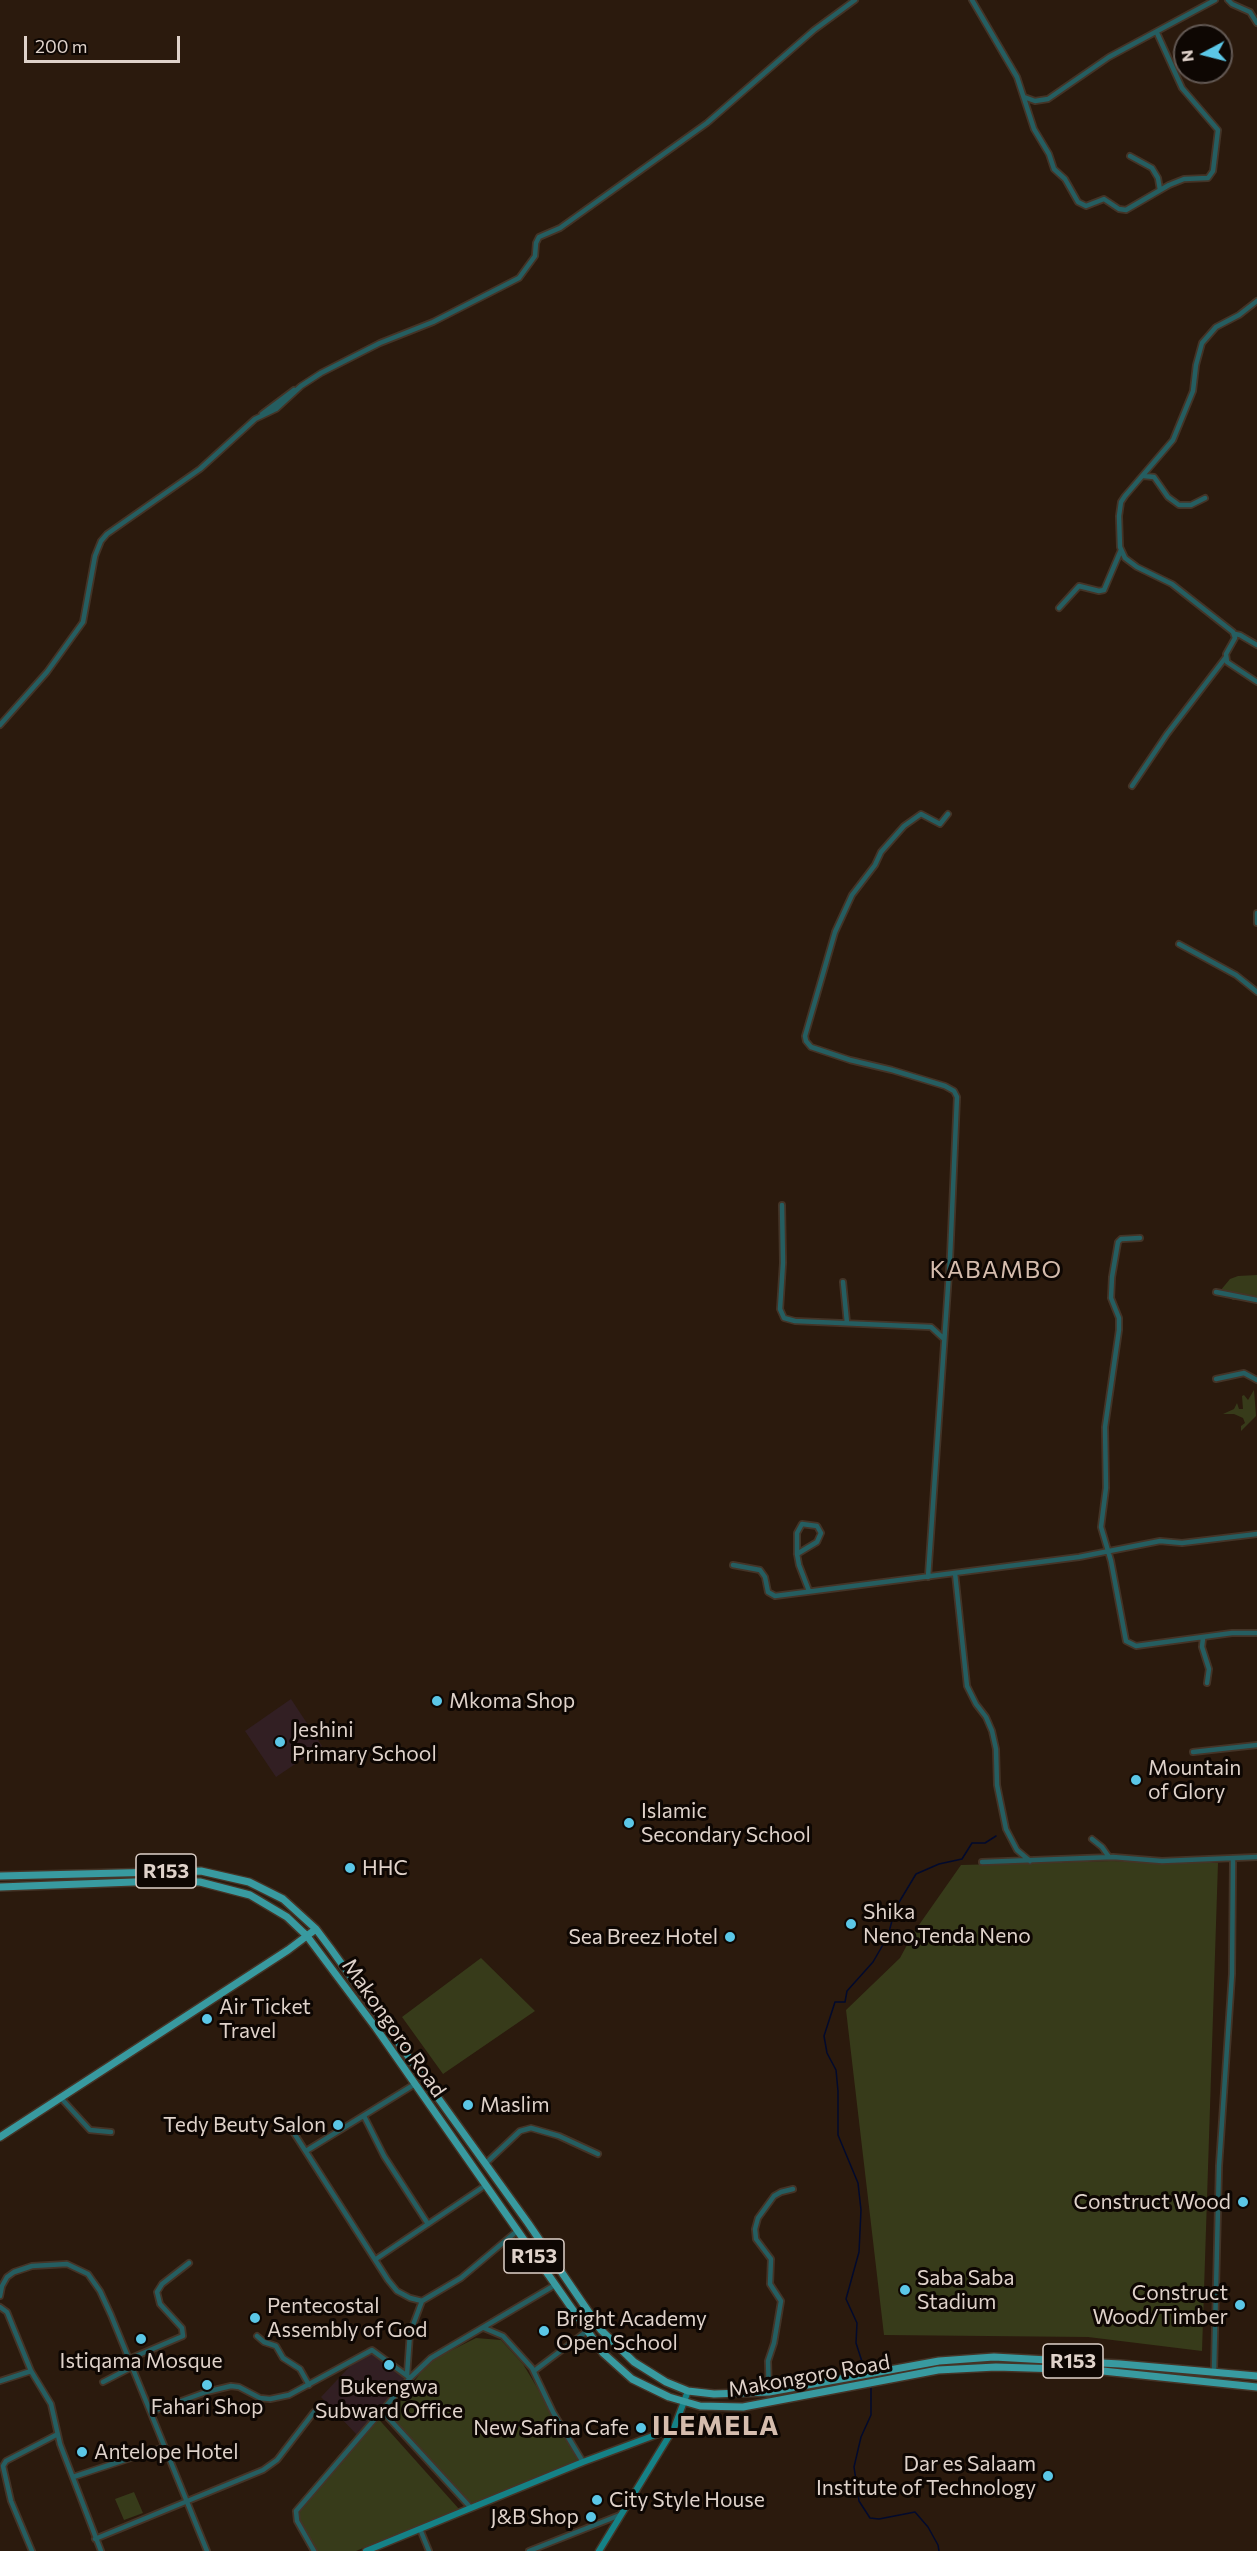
<!DOCTYPE html>
<style>
body{margin:0}
#map{position:relative;width:1257px;height:2551px;overflow:hidden;background:#2b1a0d;font-family:Commissioner,sans-serif}
canvas{display:block}
.north{position:absolute;left:1173px;top:24px;width:60px;height:60px;box-sizing:border-box;background:#0e0703;border:2px solid #625853;border-radius:50%;rotate:263deg;font-size:16px;font-weight:700;line-height:24px;text-align:center;color:#dfd2ca}
.north::after{content:'';display:block;margin:auto;width:21px;height:27px;background:#5bc7e7;clip-path:polygon(50% 0,100% 100%,50% 72%,0 100%)}
.scale{position:absolute;left:24px;top:36px;width:156px;height:27px;box-sizing:border-box;border:3px solid #dfd2ca;border-top:0;padding-left:8px;font-size:18px;line-height:21px;white-space:nowrap;color:#dfd2ca;-webkit-text-stroke:4px #0e0703;paint-order:stroke}
</style>
<div id="map">
<canvas width="1257" height="2551"></canvas>
<div class="north">N</div>
<div class="scale">200 m</div>
</div>
<script>
const ctx = document.querySelector('canvas').getContext('2d');
ctx.lineJoin = 'round';
function fill(path, color) { ctx.fillStyle = color; ctx.fill(path, 'evenodd'); }
const toPath = rows => new Path2D(rows.map(r => 'M' + r).join(''));
function stroke(path, color, width, dash) { ctx.strokeStyle = color; ctx.lineWidth = width; ctx.lineCap = dash ? 'butt' : 'round'; ctx.setLineDash(dash || []); ctx.stroke(path); }
function write(font, color, halo, rows, align = 'center') {
  ctx.font = font + ' Commissioner,sans-serif'; ctx.lineWidth = 6; ctx.setLineDash([]); ctx.textBaseline = 'middle'; ctx.strokeStyle = halo; ctx.fillStyle = color; for (const [text, x, y, turn = 0] of rows) {
    ctx.save(); ctx.translate(x, y); ctx.rotate((+turn || 0) * Math.PI / 180); ctx.textAlign = isNaN(turn) ? turn : align; if (halo) ctx.strokeText(text, 0, 0); ctx.fillText(text, 0, 0); ctx.restore();
  }
}
const education = toPath([
 [291,1699,322,1746,276,1777,245,1731],
 [368,2347,410,2379,357,2435,321,2397]
]);
const green = toPath([
 [1257,1275,1257,1299,1233,1300,1220,1291,1230,1279,1238,1276],
 [1254,1390,1256,1416,1241,1431,1241,1426,1245,1423,1243,1418,1234,1414,1223,1414,1234,1409,1237,1403,1239,1409,1243,1409,1242,1396,1244,1395,1248,1400],
 [1111,1861,1218,1863,1202,2351,1088,2337,884,2335,846,2010,900,1958,914,1932,961,1865],
 [481,1958,535,2011,443,2074,402,2017],
 [476,2338,501,2340,523,2364,580,2459,468,2508,390,2416,428,2362],
 [374,2414,459,2509,356,2551,316,2551,292,2510],
 [134,2492,143,2513,124,2520,115,2499]
]);
const stream = toPath([
 [865,2371,856,2343,857,2323,846,2299,859,2252,861,2210,858,2183,838,2135,838,2091,836,2070,827,2053,824,2036,835,2002,845,2002,847,1991,873,1962,888,1936,895,1909,916,1874,939,1864,962,1859,972,1843,985,1843,996,1836],
 [871,2387,871,2415,861,2437,854,2467,859,2501,870,2518,879,2519,915,2512,928,2527,938,2545,939,2551]
]);
const street = toPath([
 [972,0,1017,77,1034,129,1049,154,1054,169,1065,179,1078,202,1086,206,1104,199,1119,209,1126,210,1169,185,1184,179,1208,178,1213,171,1218,130,1182,88,1157,33],
 [1228,0,1232,4,1250,12,1257,23],
 [1024,97,1035,101,1048,99,1109,57,1215,0],
 [1130,156,1152,168,1158,178,1160,190],
 [1257,301,1239,315,1216,327,1202,343,1196,365,1193,391,1173,440,1125,496,1121,502,1119,516,1120,547,1125,558,1137,567,1172,584,1233,632,1235,638,1226,654,1227,662,1257,682],
 [262,414,294,390],
 [1144,476,1154,477,1168,497,1179,505,1191,505,1205,498],
 [1059,608,1079,586,1099,591,1104,590,1121,550],
 [1235,634,1240,635,1257,645],
 [0,725,47,672,83,622,95,556,101,541,107,534,200,469,255,419,276,409,301,386,321,373,380,343,433,322,519,278,535,256,536,243,539,237,560,228,707,123,814,30,855,0],
 [1132,786,1167,734,1226,657],
 [1257,913,1257,923],
 [1179,944,1236,975,1257,992],
 [782,1205,783,1263,780,1309,784,1318,795,1321,931,1327,943,1338],
 [1140,1238,1121,1239,1118,1242,1112,1277,1111,1298,1119,1318,1119,1330,1105,1427,1106,1488,1101,1527,1111,1561,1126,1641,1136,1646,1232,1633,1257,1633],
 [843,1282,847,1323],
 [1216,1292,1257,1300],
 [1216,1379,1244,1373,1257,1380],
 [797,1554,817,1542,821,1533,817,1526,802,1524,797,1533,797,1554,799,1565,809,1591],
 [733,1565,760,1570,765,1577,768,1592,775,1596,1079,1557,1160,1541,1182,1543,1257,1534],
 [955,1573,967,1686,976,1704,986,1717,992,1731,996,1749,997,1785,1006,1829,1017,1850,1030,1861],
 [928,1577,950,1258,957,1097,954,1091,945,1086,892,1070,850,1060,811,1047,806,1041,805,1036,835,932,852,895,875,865,881,852,904,826,921,814,940,824,948,814],
 [1203,1638,1202,1647,1209,1669,1207,1683],
 [1193,1752,1257,1745],
 [1092,1839,1102,1847,1109,1857],
 [982,1862,1113,1857,1162,1861,1257,1857],
 [60,2097,90,2130,111,2132],
 [364,2116,384,2156,428,2224],
 [292,2130,388,2280,397,2291,410,2298,422,2301],
 [306,2151,415,2084],
 [485,2164,520,2131,531,2128,559,2136,598,2154],
 [376,2259,486,2185],
 [0,2296,2,2286,7,2277,14,2272,32,2266,67,2264,88,2274,100,2291,111,2315,207,2551],
 [0,2307,7,2312,31,2371,51,2404,60,2444,101,2551],
 [484,2328,503,2336,532,2368,553,2412,583,2462],
 [257,2336,264,2342,276,2346,283,2358,300,2369,309,2385],
 [129,2359,183,2336,182,2328,160,2304,157,2292,162,2284,189,2263],
 [534,2371,587,2331],
 [1214,2371,1219,2166,1232,1974,1233,1859],
 [407,2375,410,2333,422,2301,461,2278,517,2231],
 [0,2381,31,2371],
 [103,2382,132,2367],
 [769,2392,768,2361,774,2343,781,2301,770,2284,771,2259,756,2239,755,2229,758,2218,774,2196,781,2192,793,2189],
 [151,2412,206,2392,231,2386,239,2387,260,2398,270,2399,289,2395,372,2350,410,2378],
 [383,2412,471,2508],
 [73,2477,164,2447],
 [420,2529,429,2551],
 [95,2539,263,2470,277,2460,314,2412],
 [32,2551,11,2501,3,2466,6,2461,56,2435],
 [314,2551,297,2521,296,2511,410,2378,431,2358,555,2285],
 [529,2551,620,2515]
]);
const secondary = toPath([
 [366,2551,583,2462,674,2428],
 [599,2551,674,2428,688,2391]
]);
const primary = toPath([
 [0,1876,201,1871,249,1882,283,1899,316,1929,331,1949,528,2223,601,2330,634,2362,666,2382,688,2391,714,2394,769,2392,939,2361,994,2357,1120,2364,1257,2376],
 [0,1887,161,1881,200,1882,250,1895,287,1917,307,1936,376,2028,603,2353,632,2379,669,2397,700,2406,743,2407,938,2370,996,2367,1093,2370,1257,2387],
 [0,2137,288,1950,316,1929]
]);
const markers = [
 [437,1701,6,"#5bc7e7"],
 [280,1742,6,"#5bc7e7"],
 [1136,1780,6,"#5bc7e7"],
 [629,1823,6,"#5bc7e7"],
 [350,1868,6,"#5bc7e7"],
 [851,1924,6,"#5bc7e7"],
 [730,1937,6,"#5bc7e7"],
 [207,2019,6,"#5bc7e7"],
 [468,2105,6,"#5bc7e7"],
 [338,2125,6,"#5bc7e7"],
 [1243,2202,6,"#5bc7e7"],
 [905,2290,6,"#5bc7e7"],
 [1240,2305,6,"#5bc7e7"],
 [255,2318,6,"#5bc7e7"],
 [544,2331,6,"#5bc7e7"],
 [141,2339,6,"#5bc7e7"],
 [389,2365,6,"#5bc7e7"],
 [207,2385,6,"#5bc7e7"],
 [641,2428,6,"#5bc7e7"],
 [82,2452,6,"#5bc7e7"],
 [1048,2476,6,"#5bc7e7"],
 [597,2500,6,"#5bc7e7"],
 [591,2517,6,"#5bc7e7"]
];
const shields = [
 [166,1871,60],
 [534,2256,60],
 [1073,2361,60]
];
const shieldNames = [
 ["R153",166,1871],
 ["R153",534,2256],
 ["R153",1073,2361]
];
const poiNames = [
 ["Mkoma Shop",449,1701],
 ["Jeshini",292,1730],
 ["Primary School",292,1754],
 ["Mountain",1148,1768],
 ["of Glory",1148,1792],
 ["Islamic",641,1811],
 ["Secondary School",641,1835],
 ["HHC",362,1868],
 ["Shika",863,1912],
 ["Neno,Tenda Neno",863,1936],
 ["Sea Breez Hotel",718,1937,"right"],
 ["Air Ticket",219,2007],
 ["Travel",219,2031],
 ["Maslim",480,2105],
 ["Tedy Beuty Salon",326,2125,"right"],
 ["Construct Wood",1231,2202,"right"],
 ["Saba Saba",917,2278],
 ["Stadium",917,2302],
 ["Construct",1228,2293,"right"],
 ["Wood/Timber",1228,2317,"right"],
 ["Pentecostal",267,2306],
 ["Assembly of God",267,2330],
 ["Bright Academy",556,2319],
 ["Open School",556,2343],
 ["Istiqama Mosque",141,2361,"center"],
 ["Bukengwa",389,2387,"center"],
 ["Subward Office",389,2411,"center"],
 ["Fahari Shop",207,2407,"center"],
 ["New Safina Cafe",629,2428,"right"],
 ["Antelope Hotel",94,2452],
 ["Dar es Salaam",1036,2464,"right"],
 ["Institute of Technology",1036,2488,"right"],
 ["City Style House",609,2500],
 ["J&B Shop",579,2517,"right"]
];
const streetNames = [
 ["Makongoro Road",394,2028,55],
 ["Makongoro Road",809,2376,-10]
];
const quarterNames = [
 ["KABAMBO",996,1270]
];
const districtNames = [
 ["ILEMELA",716,2426]
];
fill(education, '#321f23');
fill(green, '#373b1a');
stroke(stream, '#020a2d', 1.5);
stroke(street, '#443427', 8);
stroke(secondary, '#443427', 9);
stroke(primary, '#443427', 10);
stroke(street, '#255e61', 4.5);
stroke(secondary, '#158287', 6);
stroke(primary, '#389aa0', 7);
for (const [x, y, r, color] of markers) { const dot = new Path2D(); dot.arc(x, y, r, 0, 2 * Math.PI); ctx.fillStyle = color; ctx.fill(dot); stroke(dot, '#0e0703', 2); }
for (const [x, y, w] of shields) { const box = new Path2D(); box.roundRect(x - w / 2, y - 17, w, 34, 4.5); ctx.fillStyle = '#0e0703'; ctx.fill(box); stroke(box, '#dfd2ca', 1.5); }
write('bold 20px', '#dfd2ca', null, shieldNames);
write('21px', '#dfd2ca', '#0e0703', poiNames, 'left');
write('21px', '#dfd2ca', '#0e0703', streetNames);
ctx.letterSpacing = '1.5px';
write('24px', '#d5bcad', '#0e0703', quarterNames);
ctx.letterSpacing = '0px';
ctx.letterSpacing = '1.5px';
write('bold 27px', '#d5bcad', '#0e0703', districtNames);
ctx.letterSpacing = '0px';
</script>
